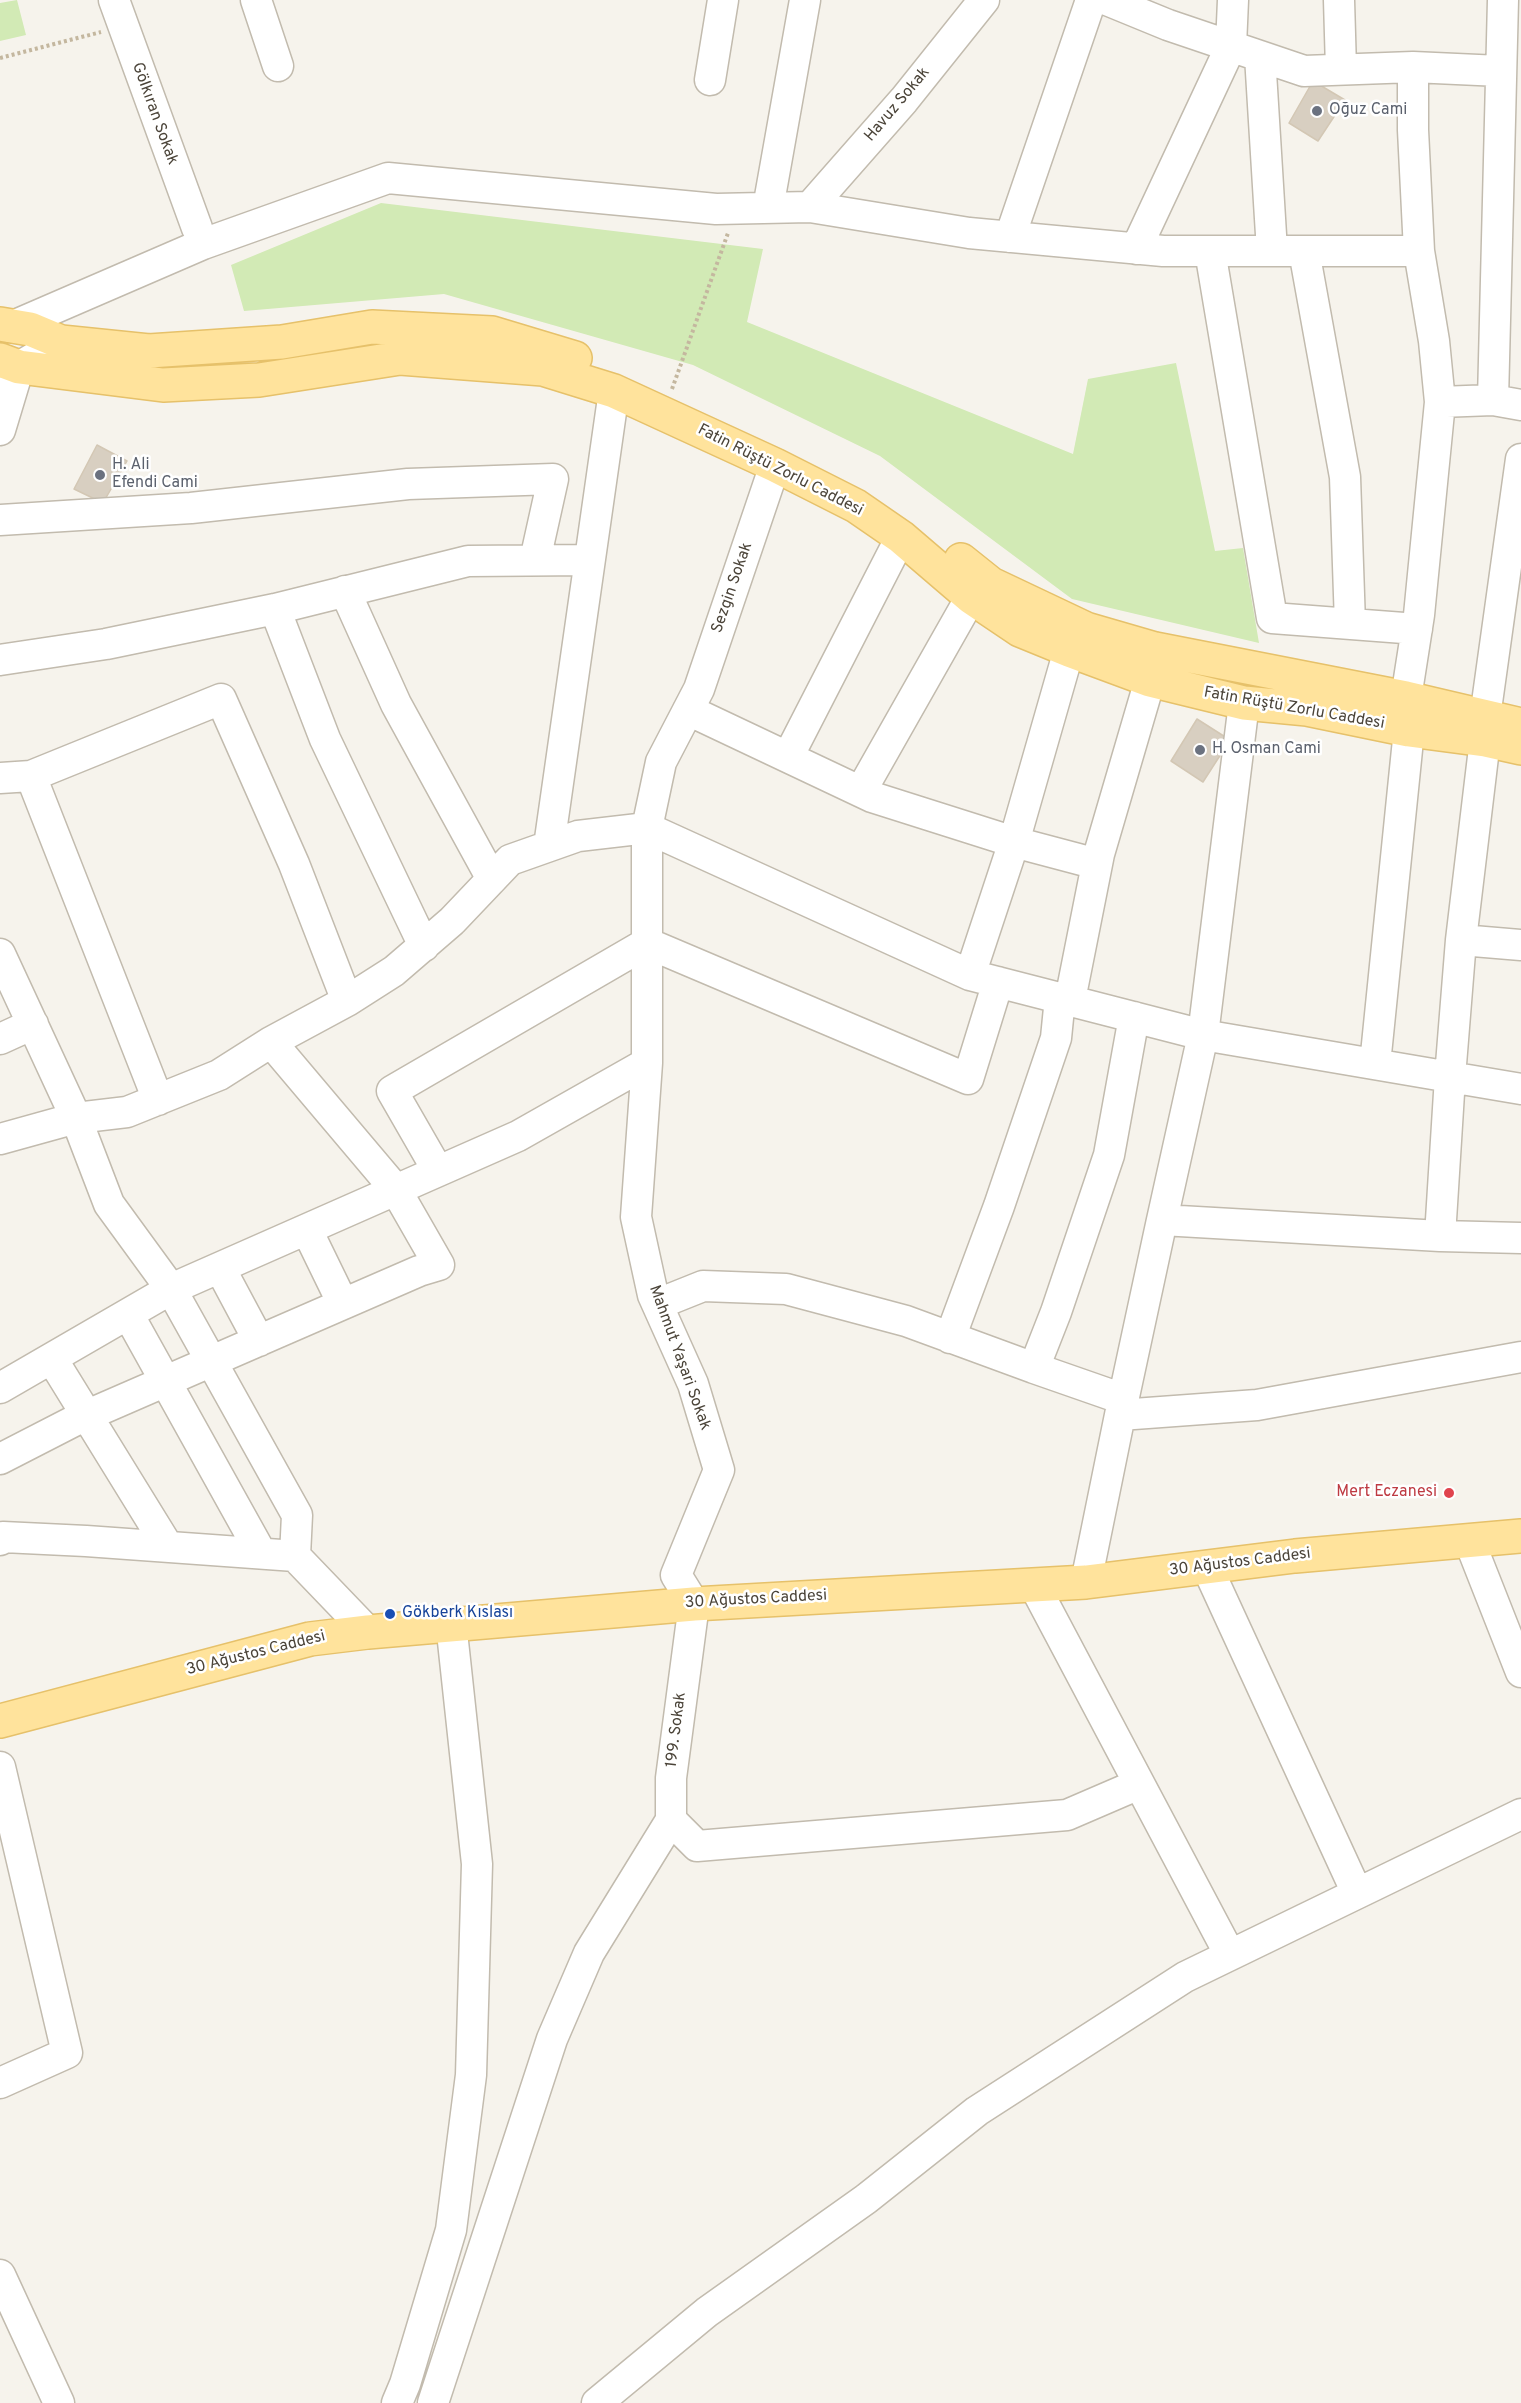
<!DOCTYPE html>
<meta charset="utf-8">
<style>
body{margin:0}
canvas{display:block;background:#f6f3ec}
</style>
<canvas width="1521" height="2403"></canvas>
<script>
const ctx = document.querySelector('canvas').getContext('2d');
ctx.lineJoin = 'round';
function fill(path, color) { ctx.fillStyle = color; ctx.fill(path, 'evenodd'); }
const toPath = rows => new Path2D(rows.map(r => 'M' + r).join(''));
function stroke(path, color, width, dash) { ctx.strokeStyle = color; ctx.lineWidth = width; ctx.lineCap = dash ? 'butt' : 'round'; ctx.setLineDash(dash || []); ctx.stroke(path); }
function write(font, color, halo, rows, align = 'center') {
  ctx.font = font + ' Overpass,sans-serif'; ctx.lineWidth = 5; ctx.setLineDash([]); ctx.textBaseline = 'middle'; ctx.strokeStyle = halo; ctx.fillStyle = color; for (const [text, x, y, turn = 0] of rows) {
    ctx.save(); ctx.translate(x, y); ctx.rotate((+turn || 0) * Math.PI / 180); ctx.textAlign = isNaN(turn) ? turn : align; if (halo) ctx.strokeText(text, 0, 0); ctx.fillText(text, 0, 0); ctx.restore();
  }
}
const green = toPath([
 [17,0,26,35,0,41,0,3],
 [381,203,763,249,747,322,1073,454,1088,379,1176,363,1215,551,1243,548,1259,643,1072,599,880,456,693,365,444,294,244,311,231,265]
]);
const building = toPath([
 [1313,81,1345,100,1318,141,1289,123,1313,81],
 [97,445,127,461,103,503,74,489,97,445],
 [1197,719,1230,740,1203,782,1171,761,1197,719]
]);
const path = toPath([
 [0,58,101,32],
 [672,389,728,233]
]);
const minor = toPath([
 [114,0,197,228],
 [256,0,278,66],
 [1339,0,1341,69],
 [1503,0,1493,400,1521,405],
 [1260,56,1272,251],
 [1413,67,1500,71],
 [710,80,723,0],
 [810,207,904,100,984,0],
 [768,208,805,0],
 [1010,237,1091,0],
 [1136,249,1231,46,1233,0],
 [1210,251,1272,618,1417,629],
 [1304,251,1345,477,1350,624],
 [11,327,203,244,388,178,716,209,810,207,969,233,1163,251,1419,251,1413,130,1413,67,1304,71,1168,25,1107,0],
 [1440,402,1493,400],
 [0,430,19,367,61,342],
 [775,465,699,689,661,762,647,828,970,975,1203,1035,1244,703],
 [0,520,191,508,408,484,553,479,535,560],
 [345,591,396,704,492,879],
 [275,609,325,739,424,946],
 [0,660,106,644,275,609,468,561,589,560],
 [1406,698,1419,615,1440,402,1434,341,1419,251],
 [688,710,872,797,1014,842,1097,864],
 [1485,717,1521,459],
 [1485,740,1461,940,1450,1077,1521,1089],
 [788,757,901,537],
 [31,776,158,1100],
 [0,778,31,776,221,699,294,864,347,1001],
 [861,791,971,597],
 [549,846,614,391],
 [1461,940,1521,945],
 [0,954,76,1118,127,1112,219,1075,271,1042],
 [970,975,1014,842,1069,650],
 [1070,1000,1099,854,1150,680],
 [0,1039,33,1024],
 [1375,1064,1409,730],
 [0,1139,76,1118,109,1204,171,1289,297,1515,295,1556],
 [438,1171,392,1091,647,943,968,1079,998,982],
 [307,1230,343,1304],
 [1440,1236,1162,1220,1203,1035,1450,1077,1440,1236,1521,1238],
 [220,1268,259,1341],
 [658,1304,703,1286,786,1289,906,1321,1034,1368],
 [128,1314,261,1553],
 [950,1338,999,1206,1056,1038,1060,998],
 [52,1359,168,1547],
 [0,1388,171,1289,518,1136,647,1063],
 [1123,1399,1034,1368,1056,1312,1109,1155,1134,1017],
 [1120,1415,1162,1220],
 [0,1459,74,1421,419,1271,439,1265,396,1190,271,1042,347,1001,394,971,452,921,510,860,578,836,647,828,647,1063,636,1217,653,1295,693,1384,719,1470,676,1575,694,1604,671,1778,671,1820,697,1846,1067,1815,1139,1784],
 [0,1540,3,1537,86,1541,295,1556,368,1632],
 [1469,1540,1521,1672],
 [1207,1567,1357,1893],
 [1086,1582,1120,1415,1257,1405,1521,1357],
 [1034,1585,1230,1955],
 [0,1767,67,2053,0,2083],
 [0,2275,59,2403],
 [397,2403,405,2384,451,2230,471,2075,477,1864,451,1623],
 [433,2403,552,2039,589,1953,671,1820],
 [597,2403,707,2312,866,2199,977,2111,1185,1977,1521,1814]
]);
const major = toPath([
 [0,324,30,329,61,342,149,351,282,342,372,327,492,333,575,358],
 [0,360,19,367,163,385,259,380,400,358,543,369,614,391,775,465,856,506,901,537,971,597,1020,630,1069,650,1150,680,1244,703,1307,709,1409,730,1485,740,1521,748],
 [961,560,991,584,1086,629,1155,649,1406,698,1521,725],
 [0,1721,310,1639,368,1632,694,1604,1086,1582,1295,1556,1521,1536]
]);
const markers = [
 [1317,111,6,"#6b7280"],
 [100,475,6,"#6b7280"],
 [1200,750,6,"#6b7280"],
 [1449,1493,6,"#e0444e"],
 [390,1614,6,"#1a4fb4"]
];
const streetNames = [
 ["Havuz Sokak",898,105,-50],
 ["Gölkıran Sokak",154,114,70],
 ["Fatin Rüştü Zorlu Caddesi",780,471,27],
 ["Sezgin Sokak",733,588,-71],
 ["Fatin Rüştü Zorlu Caddesi",1294,709,10],
 ["Mahmut Yaşari Sokak",679,1358,70],
 ["30 Ağustos Caddesi",1240,1563,-7],
 ["30 Ağustos Caddesi",756,1600,-3],
 ["30 Ağustos Caddesi",256,1654,-14],
 ["199. Sokak",677,1730,-83]
];
const worshipNames = [
 ["Oğuz Cami",1329,111],
 ["H. Ali",112,466],
 ["Efendi Cami",112,484],
 ["H. Osman Cami",1212,750]
];
const healthNames = [
 ["Mert Eczanesi",1437,1493]
];
const transitNames = [
 ["Gökberk Kıslası",402,1614]
];
fill(green, '#d2eab5');
fill(building, '#d8cfc1');
stroke(building, '#d3c7b4', 1.5);
stroke(minor, '#c2bbae', 33);
stroke(major, '#e6c16a', 36);
stroke(path, '#c4b79f', 4, [3, 3]);
stroke(minor, '#fff', 30);
stroke(major, '#ffe39c', 33);
for (const [x, y, r, color] of markers) { const dot = new Path2D(); dot.arc(x, y, r, 0, 2 * Math.PI); ctx.fillStyle = color; ctx.fill(dot); stroke(dot, '#fff', 2); }
write('16px', '#4b4439', '#fff', streetNames);
write('16px', '#5b616d', '#fff', worshipNames, 'left');
write('16px', '#be3a42', '#fff', healthNames, 'right');
write('16px', '#164399', '#fff', transitNames, 'left');
</script>
